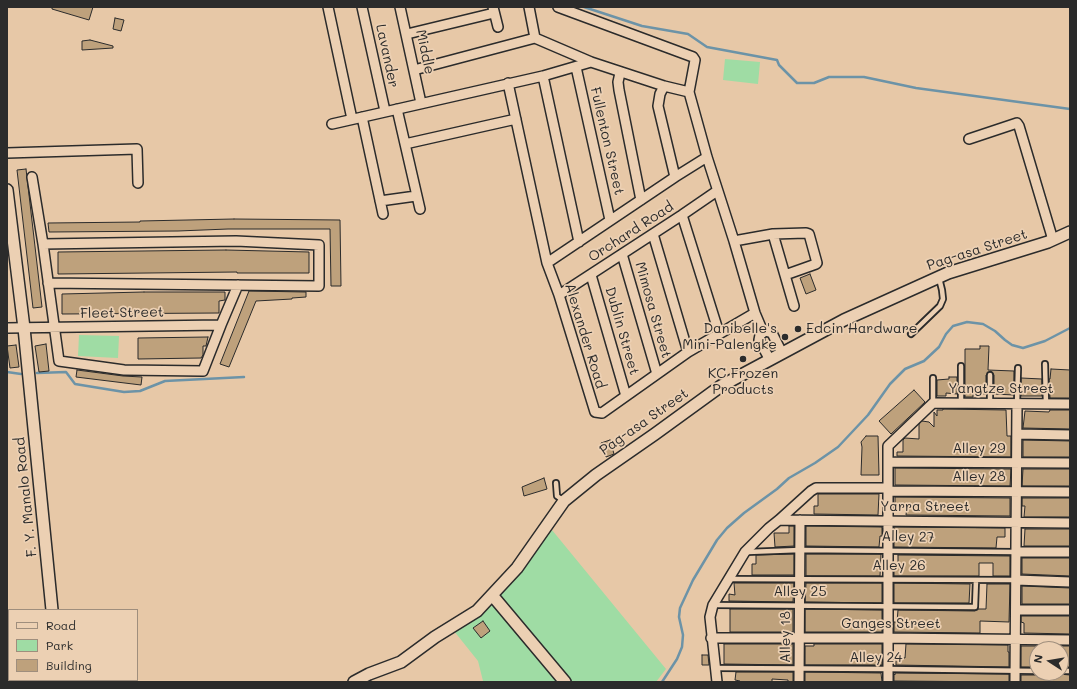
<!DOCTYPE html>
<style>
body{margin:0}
#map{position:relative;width:1077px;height:689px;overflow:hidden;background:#e7c8a7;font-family:Mali,sans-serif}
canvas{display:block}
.frame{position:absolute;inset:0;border:8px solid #2b2b2b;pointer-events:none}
.legend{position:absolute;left:8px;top:609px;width:130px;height:72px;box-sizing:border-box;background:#ecd0b3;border:1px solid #9f8e7d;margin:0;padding:5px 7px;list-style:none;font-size:12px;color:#2b2b2b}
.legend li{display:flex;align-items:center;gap:8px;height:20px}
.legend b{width:20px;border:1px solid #9f8e7d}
.north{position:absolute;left:1029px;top:641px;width:40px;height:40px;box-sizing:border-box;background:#ecd0b3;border:1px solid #9f8e7d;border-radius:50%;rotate:282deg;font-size:11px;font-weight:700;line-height:16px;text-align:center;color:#2b2b2b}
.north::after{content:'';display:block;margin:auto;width:14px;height:18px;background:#2b2b2b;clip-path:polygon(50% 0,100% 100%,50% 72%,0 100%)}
</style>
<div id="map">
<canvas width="1077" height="689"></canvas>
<div class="frame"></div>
<ul class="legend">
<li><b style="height:5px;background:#ecd0b3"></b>Road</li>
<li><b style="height:11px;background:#9fdca4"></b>Park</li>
<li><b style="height:11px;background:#bea17c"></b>Building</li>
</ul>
<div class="north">N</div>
</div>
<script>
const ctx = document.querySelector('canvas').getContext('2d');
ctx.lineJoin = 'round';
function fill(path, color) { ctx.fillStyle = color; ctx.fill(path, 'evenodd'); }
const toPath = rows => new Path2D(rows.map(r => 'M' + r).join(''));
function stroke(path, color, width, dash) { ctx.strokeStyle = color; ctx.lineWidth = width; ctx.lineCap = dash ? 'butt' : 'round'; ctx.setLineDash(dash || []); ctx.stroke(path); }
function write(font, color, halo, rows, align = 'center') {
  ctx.font = font + ' Mali,sans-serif'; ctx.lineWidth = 3.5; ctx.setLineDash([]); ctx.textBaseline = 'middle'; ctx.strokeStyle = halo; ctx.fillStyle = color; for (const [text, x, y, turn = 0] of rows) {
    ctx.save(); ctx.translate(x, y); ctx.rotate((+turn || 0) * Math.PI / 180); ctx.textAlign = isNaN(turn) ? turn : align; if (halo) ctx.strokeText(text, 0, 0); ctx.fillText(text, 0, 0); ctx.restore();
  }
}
const green = toPath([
 [725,59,760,62,758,84,723,80],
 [79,335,119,336,118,358,78,356],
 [552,530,666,669,656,682,484,682,483,681,478,661,454,631,516,576]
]);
const stream = toPath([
 [584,7,642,26,688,34,707,47,777,60,779,65,797,83,814,83,829,77,864,77,916,88,1070,109],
 [7,372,21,374],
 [37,373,66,372,75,384,124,392,140,391,165,381,244,377],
 [662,682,677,659,682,647,683,635,679,617,680,608,693,580,717,540,727,528,744,513,777,489,789,478,815,463,838,447,868,415,890,384,905,369,924,361,939,347,946,334,953,326,967,322,983,324,995,331,1005,340,1012,345,1023,348,1045,341,1070,328]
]);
const building = toPath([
 [52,7,93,7,89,20,52,9,52,7],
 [115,18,124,20,121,31,113,29,115,18],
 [90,40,113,46,113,48,82,50,82,41,90,40],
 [26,169,42,307,33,308,17,170,26,169],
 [234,219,340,220,341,286,331,286,330,229,228,229,178,231,49,232,48,223,140,222,140,221,234,219],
 [226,250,309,252,309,273,237,273,237,272,58,274,58,252,226,250],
 [810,274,816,290,806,294,800,278,810,274],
 [249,291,306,292,306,297,292,298,292,299,256,301,229,367,220,364,249,291],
 [144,292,225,292,225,300,219,301,219,313,62,314,62,294,144,292],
 [208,337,206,346,203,346,203,355,201,358,138,359,138,338,208,337],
 [46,344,49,371,39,372,35,346,46,344],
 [16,345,19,367,10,368,7,346,16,345],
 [980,346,989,346,988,370,1014,371,1014,395,994,394,994,375,992,372,990,371,986,375,986,394,973,393,973,397,965,397,965,349,980,349,980,346],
 [1051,369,1070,370,1070,398,1050,398,1049,379,1050,379,1051,369],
 [77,370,123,376,142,377,141,385,76,377,77,370],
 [949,377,957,377,957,394,946,393,946,396,937,396,937,380,949,379,949,377],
 [1021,378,1042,379,1042,396,1021,396,1021,378],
 [914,390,925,402,891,434,879,421,914,390],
 [943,409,1006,410,1007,436,1011,436,1011,457,897,456,897,452,903,452,903,440,905,438,919,439,919,424,922,421,929,422,934,427,934,412,937,416,937,410,943,410,943,409],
 [1050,410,1070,410,1070,429,1023,428,1025,411,1049,412,1050,410],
 [866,436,878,436,879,475,861,475,862,447,861,442,866,436],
 [610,440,614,454,606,457,601,443,610,440],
 [1023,440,1070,441,1070,457,1023,457,1023,440],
 [895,468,1011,469,1010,486,895,485,895,468],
 [1023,469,1070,469,1070,486,1022,486,1023,469],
 [544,478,547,489,524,496,522,487,544,478],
 [818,494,879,494,878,515,814,514,814,506,818,506,818,494],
 [895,497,1010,498,1010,516,906,515,907,506,895,506,895,497],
 [1022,498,1070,498,1070,517,1024,517,1025,506,1022,506,1022,498],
 [789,526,794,526,794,546,775,547,774,533,789,533,789,526],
 [806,526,882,527,882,536,880,536,879,547,806,546,806,526],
 [894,527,1005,528,1005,537,997,537,996,548,894,547,894,527],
 [1025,529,1070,529,1070,546,1024,546,1025,529],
 [794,554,794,575,752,575,752,564,756,564,756,555,794,554],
 [806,554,881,554,880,576,806,576,806,554],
 [898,555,1010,556,1010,576,993,576,993,563,979,563,979,576,894,576,894,565,898,566,898,555],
 [1022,558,1070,558,1070,576,1022,574,1022,558],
 [734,583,794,583,793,602,729,601,729,594,735,595,734,583],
 [806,583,882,583,882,603,805,602,806,583],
 [894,583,970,584,969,603,894,603,894,583],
 [987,584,1010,584,1009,622,980,621,980,633,894,632,894,622,897,622,898,610,975,611,978,609,986,609,987,584],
 [1022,586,1070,588,1070,604,1022,604,1022,586],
 [730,609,793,609,793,632,730,632,730,609],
 [805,609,882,610,882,632,805,632,805,609],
 [1021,616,1070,616,1070,634,1024,633,1024,623,1021,622,1021,616],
 [483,621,490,631,481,638,473,628,483,621],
 [724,644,793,644,793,665,724,664,724,644],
 [814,644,882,644,882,665,805,665,805,646,814,646,814,644],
 [906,644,1008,645,1008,652,1009,652,1009,667,896,665,896,657,905,658,906,644],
 [1021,646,1070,646,1070,667,1061,667,1061,649,1037,649,1036,667,1021,667,1021,646],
 [702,655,708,655,709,665,702,665,702,655],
 [736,672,793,672,793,682,788,682,788,680,772,679,772,682,740,682,740,681,735,680,736,672],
 [805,672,881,673,882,682,805,682,805,672],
 [895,673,1009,674,1009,682,894,681,894,674,895,675,895,673],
 [1059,674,1070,675,1070,682,1021,682,1021,675,1059,675,1059,674]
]);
const service = toPath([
 [911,334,940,306,943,299,942,290,939,278],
 [1045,364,1046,404],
 [961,366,961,403],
 [933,403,933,378],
 [990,403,990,375],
 [1017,404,1018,368],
 [556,483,557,496,564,501],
 [747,552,800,550,1016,552],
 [729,579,1016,580],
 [713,605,975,607,976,580],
 [715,668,888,669,1037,671],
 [1061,671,1070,671]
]);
const minor = toPath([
 [328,7,352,119],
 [362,7,385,111],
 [400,7,421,103],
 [493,7,498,27],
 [529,7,535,38],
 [558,7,693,57,695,60,689,92,707,157,734,241,755,313,763,332],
 [407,34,494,13],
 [576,67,610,220],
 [414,70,535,38,591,62,664,86,689,92],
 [620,73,618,82,619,90,641,200],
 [543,76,579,242],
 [508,83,547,263,559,295,595,412,602,413,688,352,755,313],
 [664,86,660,94,658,106,675,177],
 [397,109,420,209],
 [362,117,383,214],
 [332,124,543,76,591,62],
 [969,139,1017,123,1019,126,1053,240],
 [405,144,516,119],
 [7,153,137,149,138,183],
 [32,177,43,244,59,361,124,370,203,371,221,325,238,285],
 [380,201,416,196],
 [682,215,719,333],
 [653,234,688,352],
 [773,234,794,306],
 [734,241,773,234,806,233,809,234,817,263,816,264,785,275],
 [43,244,236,241,319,245,319,286,48,283],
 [622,254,657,374],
 [547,263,675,177,707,157],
 [591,275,626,396],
 [559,295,682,215,717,191],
 [7,328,221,325],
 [770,360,759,340,760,335,764,332,766,331,772,333,782,353],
 [1017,434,1070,435],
 [888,462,1070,463],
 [888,491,1070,492],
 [779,520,1070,523],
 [1016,552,1070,552],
 [1016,580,1070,582],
 [1016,610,1070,610],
 [711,638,887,638,1070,640],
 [717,682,710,617,713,605,745,552,769,528,779,520,811,491,816,488,888,488],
 [799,682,800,520],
 [888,682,888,446,933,403,1070,404],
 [1015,682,1017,404]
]);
const tertiary = toPath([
 [7,190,24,328,52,610],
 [492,595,565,682],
 [59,680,59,682],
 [354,682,369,674,401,662,435,637,477,611,517,568,564,501,596,475,655,434,721,386,844,320,948,273,1048,242,1070,232]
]);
const markers = [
 [798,329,4,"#2b2b2b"],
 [785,337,4,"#2b2b2b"],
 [743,359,4,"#2b2b2b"]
];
const streetNames = [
 ["Middle",425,52,78],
 ["Lavander",387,56,78],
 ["Fullenton Street",607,141,77],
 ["Orchard Road",631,232,-33],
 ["Pag-asa Street",977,250,-18],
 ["Mimosa Street",653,310,74],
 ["Fleet Street",122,313,-1],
 ["Dublin Street",622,331,74],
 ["Alexander Road",585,336,73],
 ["Yangtze Street",1001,389],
 ["Pag-asa Street",644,422,-35],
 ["Alley 29",979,449],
 ["Alley 28",979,477],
 ["F. Y. Manalo Road",26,497,-96],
 ["Yarra Street",925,507],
 ["Alley 27",908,537,1],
 ["Alley 26",899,566],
 ["Alley 25",800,592],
 ["Ganges Street",891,624],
 ["Alley 18",786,637,-90],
 ["Alley 24",876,658]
];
const poiNames = [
 ["Danibelle's",777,329],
 ["Mini-Palengke",777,345],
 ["Edcin Hardware",806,329,"left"],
 ["KC Frozen",743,374,"center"],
 ["Products",743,390,"center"]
];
fill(green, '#9fdca4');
stroke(stream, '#6c93a7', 2.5);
fill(building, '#bea17c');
stroke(building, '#2b2b2b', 1);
stroke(service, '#2b2b2b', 8);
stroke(minor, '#2b2b2b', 12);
stroke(tertiary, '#2b2b2b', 14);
stroke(service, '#ecd0b3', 4.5);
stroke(minor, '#ecd0b3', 9);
stroke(tertiary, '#ecd0b3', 11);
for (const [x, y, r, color] of markers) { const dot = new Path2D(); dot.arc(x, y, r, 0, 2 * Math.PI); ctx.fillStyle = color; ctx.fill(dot); stroke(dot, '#ecd0b3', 1.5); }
write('14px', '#2b2b2b', '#ecd0b3', streetNames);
write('14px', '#2b2b2b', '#ecd0b3', poiNames, 'right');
</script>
